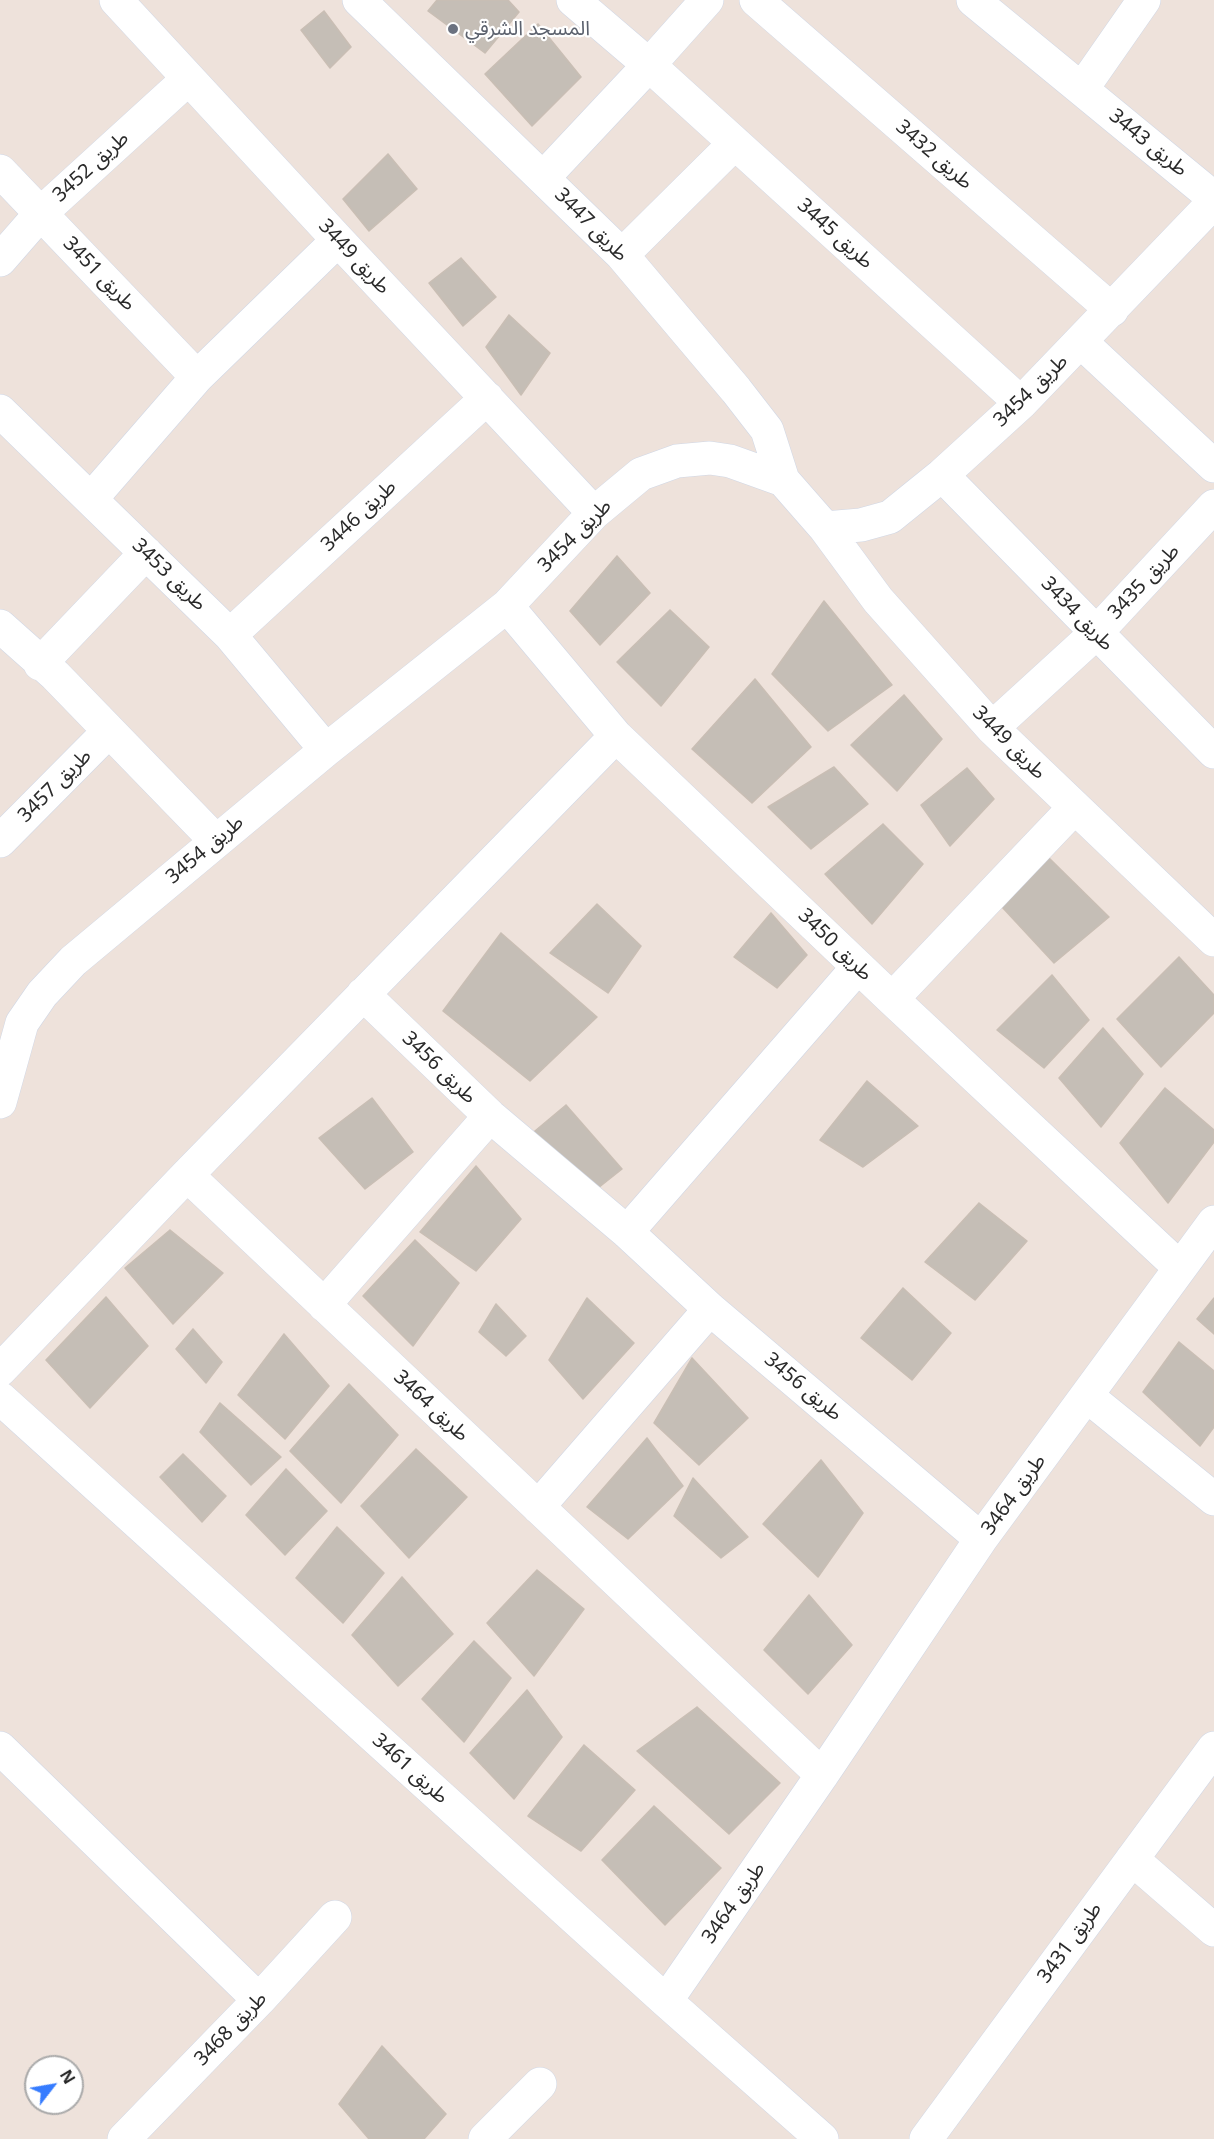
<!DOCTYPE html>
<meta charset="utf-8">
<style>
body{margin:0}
#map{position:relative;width:1214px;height:2139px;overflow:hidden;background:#eee2db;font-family:"Noto Sans",sans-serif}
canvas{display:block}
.north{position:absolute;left:24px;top:2055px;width:60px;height:60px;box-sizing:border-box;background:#fff;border:2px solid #aaa;border-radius:50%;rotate:59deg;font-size:16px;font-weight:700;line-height:24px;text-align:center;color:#2a2a2a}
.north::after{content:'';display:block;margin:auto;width:21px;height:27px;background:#367cff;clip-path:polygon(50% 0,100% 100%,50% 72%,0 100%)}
</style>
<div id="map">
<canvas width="1214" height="2139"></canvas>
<div class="north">N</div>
</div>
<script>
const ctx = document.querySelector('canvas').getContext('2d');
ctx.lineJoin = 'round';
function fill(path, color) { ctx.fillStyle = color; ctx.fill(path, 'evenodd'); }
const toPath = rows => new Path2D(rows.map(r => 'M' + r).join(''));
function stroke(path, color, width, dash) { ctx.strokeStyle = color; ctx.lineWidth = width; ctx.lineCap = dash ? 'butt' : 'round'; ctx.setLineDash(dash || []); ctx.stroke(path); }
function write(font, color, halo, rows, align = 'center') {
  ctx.font = font + ' "Noto Sans","Noto Sans Arabic",sans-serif'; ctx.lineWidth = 4.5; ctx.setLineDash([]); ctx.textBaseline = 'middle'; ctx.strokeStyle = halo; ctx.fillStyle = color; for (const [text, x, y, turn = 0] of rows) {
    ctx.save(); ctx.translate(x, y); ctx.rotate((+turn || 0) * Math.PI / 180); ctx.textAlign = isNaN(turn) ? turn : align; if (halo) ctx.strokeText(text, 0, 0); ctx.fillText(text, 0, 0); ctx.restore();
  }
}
const building = toPath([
 [437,0,508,0,519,12,485,53,428,11,437,0],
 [324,11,351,47,330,68,301,30,324,11],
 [538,24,581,77,532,126,485,74,538,24],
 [388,154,417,189,369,231,343,199,388,154],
 [461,258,496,297,463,326,429,283,461,258],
 [509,315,550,353,521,395,486,347,509,315],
 [617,556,650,593,600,645,570,611,617,556],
 [824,601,892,685,828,731,772,674,824,601],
 [670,610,709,647,661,706,617,662,670,610],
 [755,679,811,747,752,803,692,749,755,679],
 [904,695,942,739,897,791,851,745,904,695],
 [834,767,868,804,811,849,768,807,834,767],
 [967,768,994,799,950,846,921,805,967,768],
 [883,824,923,864,872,924,825,874,883,824],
 [1049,858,1109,917,1054,963,1002,907,1049,858],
 [597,904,641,946,608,993,550,953,597,904],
 [771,913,807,955,777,988,734,957,771,913],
 [501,933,597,1017,530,1081,443,1011,501,933],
 [1179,957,1214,995,1214,1013,1161,1067,1117,1019,1179,957],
 [1052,975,1089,1020,1044,1068,997,1030,1052,975],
 [1103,1028,1143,1074,1101,1127,1059,1078,1103,1028],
 [867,1081,918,1126,863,1167,820,1140,867,1081],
 [1165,1088,1214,1130,1214,1142,1168,1203,1120,1143,1165,1088],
 [372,1098,413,1152,365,1189,319,1138,372,1098],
 [566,1105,622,1169,593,1192,529,1136,566,1105],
 [476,1166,521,1219,476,1271,420,1232,476,1166],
 [979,1203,1027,1241,975,1300,925,1262,979,1203],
 [170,1230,223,1273,173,1324,125,1268,170,1230],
 [415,1240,459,1283,413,1346,363,1296,415,1240],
 [903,1288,951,1333,912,1380,861,1338,903,1288],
 [106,1297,148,1346,90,1408,46,1360,106,1297],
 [587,1298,634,1343,583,1399,549,1360,587,1298],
 [1214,1298,1214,1334,1197,1319,1214,1298],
 [496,1304,526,1336,506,1356,479,1332,496,1304],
 [193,1329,222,1362,206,1383,176,1349,193,1329],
 [284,1334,329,1386,285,1439,238,1395,284,1334],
 [1179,1342,1214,1371,1214,1427,1200,1446,1143,1392,1179,1342],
 [692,1358,748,1418,699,1465,654,1423,692,1358],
 [349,1384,398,1435,341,1503,290,1451,349,1384],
 [220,1403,281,1457,251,1485,200,1432,220,1403],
 [647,1438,683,1486,628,1539,587,1507,647,1438],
 [416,1449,467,1497,409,1558,361,1506,416,1449],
 [183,1454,226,1496,202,1522,160,1477,183,1454],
 [821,1460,863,1513,818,1577,763,1524,821,1460],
 [286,1469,327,1511,285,1555,246,1515,286,1469],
 [693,1478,748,1537,721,1558,674,1516,693,1478],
 [337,1527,384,1573,343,1623,296,1578,337,1527],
 [537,1570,584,1609,534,1676,487,1623,537,1570],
 [402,1577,453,1634,398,1686,352,1635,402,1577],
 [809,1595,852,1645,808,1694,764,1650,809,1595],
 [474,1641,511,1678,464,1742,422,1699,474,1641],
 [527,1690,562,1737,514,1799,470,1753,527,1690],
 [697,1707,780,1783,729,1834,637,1751,697,1707],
 [584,1745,635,1790,581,1851,528,1816,584,1745],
 [654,1806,721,1868,665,1925,602,1860,654,1806],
 [382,2046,446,2114,424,2139,369,2139,339,2104,382,2046]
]);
const minor = toPath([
 [116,0,338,240,594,513],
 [359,0,622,255,736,390,767,430,783,480],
 [707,0,649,65,1021,403],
 [756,0,1112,310],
 [973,0,1214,198],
 [1082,89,1144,0],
 [0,171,197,377],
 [543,178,649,65,573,0],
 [622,255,735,143],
 [0,260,41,213,188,79],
 [1081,342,1214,466],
 [0,411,230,635,326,750],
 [942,475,1214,752],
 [91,499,197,377,338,240],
 [825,528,878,600,992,728,1214,940],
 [507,606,616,736,892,999,1179,1267],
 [0,626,55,675,216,841],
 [230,635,487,398],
 [40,664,146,553],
 [992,728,1096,633,1214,506],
 [0,841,109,731],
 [363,994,490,1116,627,1232,710,1309,981,1539],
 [892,999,1074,808],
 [0,1102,22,1023,42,994,73,961,326,750,507,606,594,513,641,474,677,461,710,458,730,461,783,480,825,528,861,525,890,517,942,475,1021,403,1214,202],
 [187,1175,822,1775],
 [627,1232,858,967],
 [324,1305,490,1116],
 [0,1370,187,1175,616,736],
 [1087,1396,1214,1499],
 [0,1398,666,2001,822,2139],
 [538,1507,710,1309],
 [0,1748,259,2000],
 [1132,1859,1214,1930],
 [666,2001,822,1775,981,1539,1214,1222],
 [124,2139,259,2000,335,1917],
 [485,2139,540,2084],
 [926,2139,1214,1748]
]);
const markers = [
 [453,29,6,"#6b7280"]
];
const worshipNames = [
 ["المسجد الشرقي",465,29]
];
const streetNames = [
 ["طريق 3443",1148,143,39],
 ["طريق 3432",934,155,41],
 ["طريق 3452",91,167,-42],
 ["طريق 3447",591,225,45],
 ["طريق 3445",835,234,42],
 ["طريق 3449",354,257,47],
 ["طريق 3451",99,274,46],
 ["طريق 3454",1031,391,-44],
 ["طريق 3446",359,516,-43],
 ["طريق 3454",575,536,-45],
 ["طريق 3453",169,575,44],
 ["طريق 3435",1144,582,-47],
 ["طريق 3434",1077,614,46],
 ["طريق 3449",1009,743,45],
 ["طريق 3457",55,786,-45],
 ["طريق 3454",205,850,-40],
 ["طريق 3450",835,945,44],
 ["طريق 3456",439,1068,44],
 ["طريق 3456",803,1387,40],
 ["طريق 3464",431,1406,43],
 ["طريق 3464",1014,1495,-54],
 ["طريق 3461",410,1769,42],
 ["طريق 3464",734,1903,-55],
 ["طريق 3431",1070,1943,-54],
 ["طريق 3468",231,2029,-46]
];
fill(building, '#c5beb6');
stroke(building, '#c9beb4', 1.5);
stroke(minor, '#d0d7e5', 34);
stroke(minor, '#fff', 33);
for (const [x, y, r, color] of markers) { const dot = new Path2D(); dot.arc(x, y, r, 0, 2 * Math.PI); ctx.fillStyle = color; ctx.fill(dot); stroke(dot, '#fff', 2); }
write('20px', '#5b616d', '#fff', worshipNames, 'left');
write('20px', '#2a2a2a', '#fff', streetNames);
</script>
